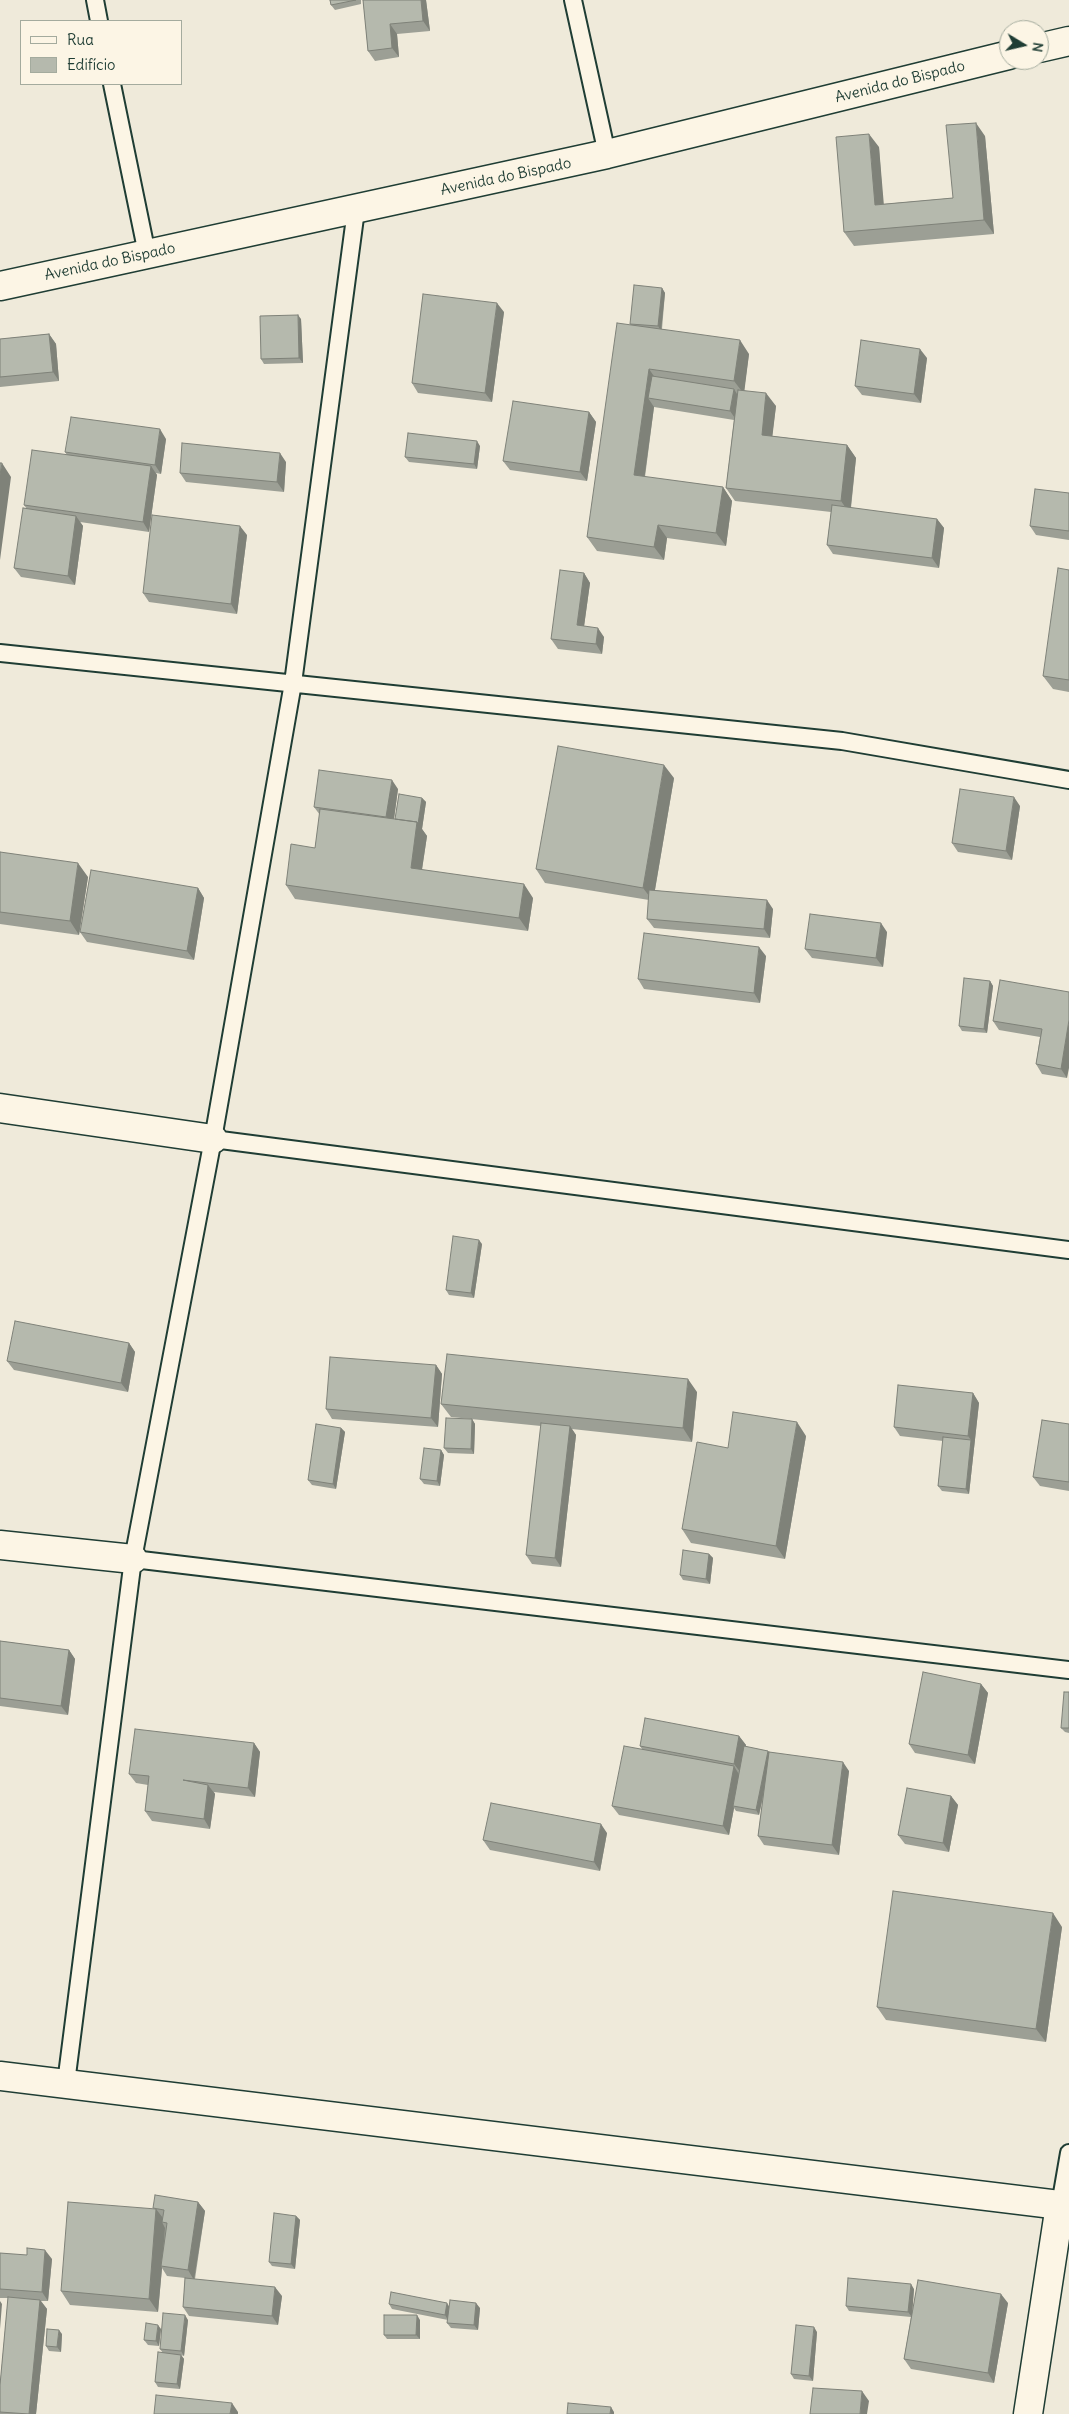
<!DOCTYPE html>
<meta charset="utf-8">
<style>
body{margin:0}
#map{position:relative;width:1069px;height:2414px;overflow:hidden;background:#efeada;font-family:Delius,sans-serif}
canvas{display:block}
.legend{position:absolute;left:20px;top:20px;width:162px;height:65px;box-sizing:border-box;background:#fcf5e5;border:1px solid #a4ab9e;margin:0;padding:6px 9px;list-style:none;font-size:15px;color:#1f3d34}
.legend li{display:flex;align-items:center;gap:10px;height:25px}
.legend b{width:25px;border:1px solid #a4ab9e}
.north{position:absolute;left:999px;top:20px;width:50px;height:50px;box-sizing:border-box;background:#fcf5e5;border:1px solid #a4ab9e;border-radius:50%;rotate:99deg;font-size:14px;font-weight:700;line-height:20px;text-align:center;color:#1f3d34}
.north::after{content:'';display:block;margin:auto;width:18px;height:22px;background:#1f3d34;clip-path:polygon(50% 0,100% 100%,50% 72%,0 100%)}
</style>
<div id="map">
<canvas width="1069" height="2414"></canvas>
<ul class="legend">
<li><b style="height:6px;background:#fcf5e5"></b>Rua</li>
<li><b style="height:14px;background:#b5b9ad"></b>Edifício</li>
</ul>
<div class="north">N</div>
</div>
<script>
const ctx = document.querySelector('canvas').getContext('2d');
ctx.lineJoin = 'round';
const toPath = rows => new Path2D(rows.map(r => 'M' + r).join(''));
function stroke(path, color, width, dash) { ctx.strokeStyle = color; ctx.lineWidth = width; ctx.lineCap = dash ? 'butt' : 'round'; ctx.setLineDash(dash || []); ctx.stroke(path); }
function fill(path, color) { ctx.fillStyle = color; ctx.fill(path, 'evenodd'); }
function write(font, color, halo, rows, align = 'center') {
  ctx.font = font + ' Delius,sans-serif'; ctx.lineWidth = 4.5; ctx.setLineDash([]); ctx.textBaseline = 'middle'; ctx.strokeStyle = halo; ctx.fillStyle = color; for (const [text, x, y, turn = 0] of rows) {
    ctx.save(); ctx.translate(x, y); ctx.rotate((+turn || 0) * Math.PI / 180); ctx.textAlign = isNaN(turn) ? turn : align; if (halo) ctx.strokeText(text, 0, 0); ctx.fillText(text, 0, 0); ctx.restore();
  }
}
const service = toPath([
 [95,0,99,21],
 [573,0,607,154],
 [112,84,147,254],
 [0,653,842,741,1069,780],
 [213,1139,1069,1250],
 [133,1559,1069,1670],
 [66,2083,133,1559,213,1139,293,683,356,210],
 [1060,2205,1069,2153]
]);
const minor = toPath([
 [0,1108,213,1139],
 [0,1545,133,1559],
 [0,2076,1069,2206],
 [1028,2414,1060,2205]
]);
const secondary = toPath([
 [1039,48,1069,41],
 [0,286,607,154,1009,55]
]);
const wall = toPath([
 [330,0,361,0,361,4,335,10,331,5],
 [363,0,426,0,430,31,397,34,399,57,375,61,368,51],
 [985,136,994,234,854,246,844,232,879,147,883,204,953,198],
 [662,288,665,293,662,329,749,354,744,390,776,406,772,436,847,445,856,458,851,508,937,519,944,528,939,568,833,554,827,545,831,512,735,501,726,488,734,420,654,407,645,477,723,487,732,501,726,546,667,538,664,560,597,551,587,537,630,325],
 [504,312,492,402,418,393,412,383],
 [301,319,303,363,264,364,261,359],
 [49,334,56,344,59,381,0,387,0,339],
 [927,358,921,403,862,395,855,386],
 [589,412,596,422,587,481,510,470,503,461],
 [166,439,161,474,156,473,157,475,149,532,80,522,83,526,75,585,21,577,14,568,27,509,24,505,67,455,65,452],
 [480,446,477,469,409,462,405,457],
 [286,462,284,492,186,482,180,473],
 [1069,493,1069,540,1036,535,1030,526],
 [247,535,237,614,149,602,143,593],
 [1069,570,1069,692,1053,689,1043,676],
 [584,573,590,583,584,626,604,637,602,654,558,649,551,639],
 [674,778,655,890,773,909,770,938,654,928,647,919,649,900,545,883,536,869],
 [398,789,394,819,395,819,422,798,426,802,422,829,427,836,422,870,533,898,528,931,295,899,286,885,315,848,320,815,314,807],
 [1020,806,1012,860,958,852,952,843],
 [0,852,88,877,79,935,0,924],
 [198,888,204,898,194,960,87,942,80,932],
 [887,932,883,967,812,958,805,949],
 [766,956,760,1003,644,989,638,979],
 [990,981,993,986,987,1033,962,1031,959,1026],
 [1069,992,1067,1078,1042,1074,1036,1064,1040,1037,999,1030,993,1021],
 [482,1244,474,1298,449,1295,446,1290],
 [129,1343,135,1352,128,1392,14,1370,7,1361],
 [436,1365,442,1374,438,1427,332,1419,326,1409],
 [697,1392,692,1442,572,1429,576,1435,561,1567,532,1564,526,1555,541,1426,451,1417,441,1404],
 [973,1393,979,1403,969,1494,942,1491,938,1486,943,1441,900,1436,894,1427],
 [472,1419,475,1424,474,1454,448,1453,444,1448],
 [1069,1424,1069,1491,1040,1486,1033,1477],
 [341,1428,345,1432,336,1489,312,1485,308,1480],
 [806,1436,785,1559,691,1543,682,1529,728,1448],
 [441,1450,444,1455,440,1486,424,1484,420,1479],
 [709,1554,713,1558,710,1584,683,1580,680,1575],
 [0,1641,69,1650,75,1659,68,1715,0,1706],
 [981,1684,988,1693,975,1764,915,1753,909,1744],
 [1069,1692,1069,1733,1065,1732,1061,1728],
 [739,1736,746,1745,745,1747,768,1751,769,1752,849,1771,839,1855,764,1845,758,1836,763,1798,759,1815,736,1811,734,1808,729,1835,619,1815,612,1806,642,1749,640,1746],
 [254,1743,260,1752,255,1797,214,1792,215,1794,210,1829,152,1821,145,1811,148,1785,136,1783,129,1774],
 [951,1796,958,1805,949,1852,905,1844,898,1835],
 [607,1833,600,1871,490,1850,483,1840],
 [1062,1927,1046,2042,886,2020,877,2007],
 [198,2202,205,2211,195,2279,282,2296,278,2325,189,2316,183,2307,185,2278,167,2276,162,2268,158,2312,70,2305,61,2291,154,2209],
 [296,2216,300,2220,295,2269,272,2266,269,2262],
 [0,2253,52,2259,48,2301,41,2301,47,2309,36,2414,0,2414,0,2385,8,2298,0,2298],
 [914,2289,912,2312,1008,2303,994,2383,911,2369,904,2359,911,2317,849,2311,846,2306],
 [389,2304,480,2308,478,2330,451,2328,447,2323,448,2320,392,2309],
 [188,2320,184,2356,181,2355,184,2359,180,2389,158,2387,155,2382,163,2353,160,2349],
 [420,2320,420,2339,387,2339,384,2335],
 [161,2329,159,2346,148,2345,144,2340],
 [817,2332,813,2381,794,2379,791,2374],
 [62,2334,61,2352,49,2351,46,2346]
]);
const shadedWall = toPath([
 [421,0,426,0,430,31,423,21],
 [390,24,397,34,399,57,392,48],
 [976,123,985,136,994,234,984,220],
 [869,134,879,147,885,218,875,205],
 [662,288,665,293,661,331,658,326],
 [497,303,504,312,492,402,485,393],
 [298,315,301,319,303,363,299,358],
 [49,334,56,344,59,381,53,372],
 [740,340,749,354,744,394,734,381],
 [920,349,927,358,921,403,914,394],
 [649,369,658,382,648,398,654,407,643,488,634,475],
 [734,389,740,399,737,421,730,411],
 [766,393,776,406,771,448,762,435],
 [589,412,596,422,587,481,580,472],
 [160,429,166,439,161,474,155,465],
 [477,441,480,446,477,469,474,464],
 [847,445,856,458,850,514,841,501],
 [280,453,286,462,284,492,277,482],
 [2,463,11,477,0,560,0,475],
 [151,466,157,475,149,532,143,522],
 [723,487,732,501,726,546,716,533],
 [76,516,83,526,75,585,68,576],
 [937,519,944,528,939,568,932,558],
 [658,525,667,538,664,560,654,547],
 [240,526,247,535,237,614,231,604],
 [584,573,590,583,583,634,577,625],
 [598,628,604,637,602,654,596,644],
 [664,765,674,778,653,901,643,888],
 [392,780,398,789,393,826,386,817],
 [1014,797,1020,806,1012,860,1006,851],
 [422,798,426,802,422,829,427,836,420,882,411,868,417,822],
 [78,863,88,877,79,935,70,921],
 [524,884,533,898,528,931,519,918],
 [198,888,204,898,194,960,187,951],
 [767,900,773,909,770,938,764,929],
 [881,923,887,932,883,967,876,958],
 [759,947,766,956,760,1003,754,993],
 [990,981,993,986,987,1033,984,1029],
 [1069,1020,1069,1068,1067,1078,1061,1069],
 [479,1240,482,1244,474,1298,471,1293],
 [129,1343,135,1352,128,1392,121,1383],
 [436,1365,442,1374,438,1427,431,1418],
 [688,1379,697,1392,692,1442,683,1428],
 [973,1393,979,1403,969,1494,966,1489,971,1440,968,1436],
 [472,1419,475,1424,474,1454,471,1449],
 [797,1422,806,1436,785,1559,776,1546],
 [570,1426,576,1435,561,1567,555,1558],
 [341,1428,345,1432,336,1489,333,1484],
 [441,1450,444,1455,440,1486,437,1481],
 [709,1554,713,1558,710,1584,706,1579],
 [69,1650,75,1659,68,1715,61,1706],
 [981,1684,988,1693,975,1764,968,1755],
 [739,1736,746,1745,741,1773,734,1764],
 [254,1743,260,1752,255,1797,248,1788],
 [768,1751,771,1756,759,1815,756,1810],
 [843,1762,849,1771,839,1855,832,1845],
 [734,1766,740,1776,733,1806,734,1808,729,1835,723,1826],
 [208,1785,215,1794,210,1829,204,1819],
 [951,1796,958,1805,949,1852,943,1843],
 [601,1824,607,1833,600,1871,594,1862],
 [1053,1913,1062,1927,1046,2042,1036,2029],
 [198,2202,205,2211,194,2280,188,2270],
 [156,2209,166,2222,162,2222,165,2228,162,2266,161,2266,162,2268,158,2312,149,2299],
 [296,2216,300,2220,295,2269,291,2264],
 [45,2250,52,2259,48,2301,42,2292],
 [911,2284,914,2289,912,2317,908,2312],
 [275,2287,282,2296,278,2325,272,2316],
 [1001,2294,1008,2303,994,2383,988,2373],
 [40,2300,47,2309,36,2414,29,2414],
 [0,2301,2,2304,0,2329],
 [447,2303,450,2308,448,2320,445,2315],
 [476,2303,480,2308,478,2330,474,2325],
 [185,2315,188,2320,184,2356,181,2351],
 [417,2315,420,2320,420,2339,416,2335],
 [158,2325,161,2329,159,2346,156,2341],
 [814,2327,817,2332,813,2381,809,2376],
 [59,2330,62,2334,61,2352,57,2347],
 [181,2355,184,2359,180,2389,177,2384],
 [862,2391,869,2401,867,2414,860,2414],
 [232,2403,238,2412,238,2414,230,2414],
 [611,2407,614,2412,614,2414,610,2414]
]);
const building = toPath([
 [330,0,356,0,331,5,330,0],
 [363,0,421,0,423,21,390,24,392,48,368,51,363,0],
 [976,123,984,220,844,232,836,137,869,134,875,205,953,198,946,125,976,123],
 [634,285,662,288,658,326,630,324,634,285],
 [423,294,497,303,485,393,412,383,423,294],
 [298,315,299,358,261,359,260,316,298,315],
 [617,323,740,340,734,381,649,369,634,475,723,487,716,533,658,525,654,547,587,537,617,323],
 [49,334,53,372,0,377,0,339,49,334],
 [861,340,920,349,914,394,855,386,861,340],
 [652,376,734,389,730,411,648,398,652,376],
 [738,390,766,393,762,435,847,445,841,501,726,488,738,390],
 [513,401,589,412,580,472,503,461,513,401],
 [71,417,160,429,155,465,65,452,71,417],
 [408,433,477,441,474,464,405,457,408,433],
 [182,443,280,453,277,482,180,473,182,443],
 [32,450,151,466,143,522,24,505,32,450],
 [0,463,2,463,0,475,0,463],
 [1035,489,1069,493,1069,531,1030,526,1035,489],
 [832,505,937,519,932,558,827,545,832,505],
 [23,508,76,516,68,576,14,568,23,508],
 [152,515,240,526,231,604,143,593,152,515],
 [1058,568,1069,570,1069,680,1043,676,1058,568],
 [560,570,584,573,577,625,598,628,596,644,551,639,560,570],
 [558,746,664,765,643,888,536,869,558,746],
 [319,770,392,780,386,817,314,807,319,770],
 [960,789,1014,797,1006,851,952,843,960,789],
 [399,794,422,798,418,824,417,822,395,819,399,794],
 [320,809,417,822,411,868,524,884,519,918,286,885,291,844,315,848,320,809],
 [0,852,78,863,70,921,0,912,0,852],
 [91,870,198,888,187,951,80,932,91,870],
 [649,890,767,900,764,929,647,919,649,890],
 [810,914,881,923,876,958,805,949,810,914],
 [644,933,759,947,754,993,638,979,644,933],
 [964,978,990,981,984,1029,959,1026,964,978],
 [1000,980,1069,992,1069,1020,1061,1069,1036,1064,1042,1029,993,1021,1000,980],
 [453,1236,479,1240,471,1293,446,1290,453,1236],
 [15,1321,129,1343,121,1383,7,1361,15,1321],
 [447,1354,688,1379,683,1428,441,1404,447,1354],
 [330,1357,436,1365,431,1418,326,1409,330,1357],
 [898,1385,973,1393,968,1436,894,1427,898,1385],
 [733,1412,797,1422,776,1546,682,1529,697,1442,728,1448,733,1412],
 [446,1418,472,1419,471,1449,444,1448,446,1418],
 [1042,1420,1069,1424,1069,1482,1033,1477,1042,1420],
 [541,1423,570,1426,555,1558,526,1555,541,1423],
 [316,1424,341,1428,333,1484,308,1480,316,1424],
 [943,1437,971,1440,966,1489,938,1486,943,1437],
 [424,1448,441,1450,437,1481,420,1479,424,1448],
 [683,1550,709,1554,706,1579,680,1575,683,1550],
 [0,1641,69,1650,61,1706,0,1698,0,1641],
 [923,1672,981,1684,968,1755,909,1744,923,1672],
 [1064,1692,1069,1692,1069,1728,1061,1728,1064,1692],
 [645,1718,739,1736,734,1764,640,1746,645,1718],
 [135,1729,254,1743,248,1788,183,1780,208,1785,204,1819,145,1811,149,1776,129,1774,135,1729],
 [624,1746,734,1766,723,1826,612,1806,624,1746],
 [744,1746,768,1751,756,1810,733,1806,744,1746],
 [769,1752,843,1762,832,1845,758,1836,769,1752],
 [907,1788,951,1796,943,1843,898,1835,907,1788],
 [491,1803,601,1824,594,1862,483,1840,491,1803],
 [893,1891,1053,1913,1036,2029,877,2007,893,1891],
 [155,2195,198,2202,188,2270,161,2266,167,2223,162,2222,164,2210,153,2208,155,2195],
 [68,2202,156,2209,149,2299,61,2291,68,2202],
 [274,2213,296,2216,291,2264,269,2262,274,2213],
 [27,2248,45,2250,42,2292,0,2289,0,2253,27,2255,27,2248],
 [185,2278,275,2287,272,2316,183,2307,185,2278],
 [848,2278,911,2284,908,2312,846,2306,848,2278],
 [918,2280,1001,2294,988,2373,904,2359,918,2280],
 [391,2292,447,2303,445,2315,389,2304,391,2292],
 [8,2297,40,2300,29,2414,0,2412,0,2385,8,2297],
 [450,2300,476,2303,474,2325,447,2323,450,2300],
 [163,2313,185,2315,181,2351,160,2349,163,2313],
 [384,2315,417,2315,416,2335,384,2335,384,2315],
 [146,2323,158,2325,156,2341,144,2340,146,2323],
 [796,2325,814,2327,809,2376,791,2374,796,2325],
 [47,2329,59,2330,57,2347,46,2346,47,2329],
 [158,2352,181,2355,177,2384,155,2382,158,2352],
 [813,2388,862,2391,860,2414,810,2414,813,2388],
 [156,2395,232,2403,230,2414,154,2414,156,2395],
 [568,2403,611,2407,610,2414,567,2414,568,2403]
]);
const streetNames = [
 ["Avenida do Bispado",900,82,-14],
 ["Avenida do Bispado",506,177,-12],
 ["Avenida do Bispado",110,262,-12]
];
stroke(service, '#1f3d34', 20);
stroke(minor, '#1f3d34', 31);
stroke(secondary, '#1f3d34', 31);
stroke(service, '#fcf5e5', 16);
stroke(minor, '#fcf5e5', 28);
stroke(secondary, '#fcf5e5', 28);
fill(wall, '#9c9f95');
fill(shadedWall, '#7f8279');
fill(building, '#b5b9ad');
stroke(building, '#7f8279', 1);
write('15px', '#1f3d34', '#fcf5e5', streetNames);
</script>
